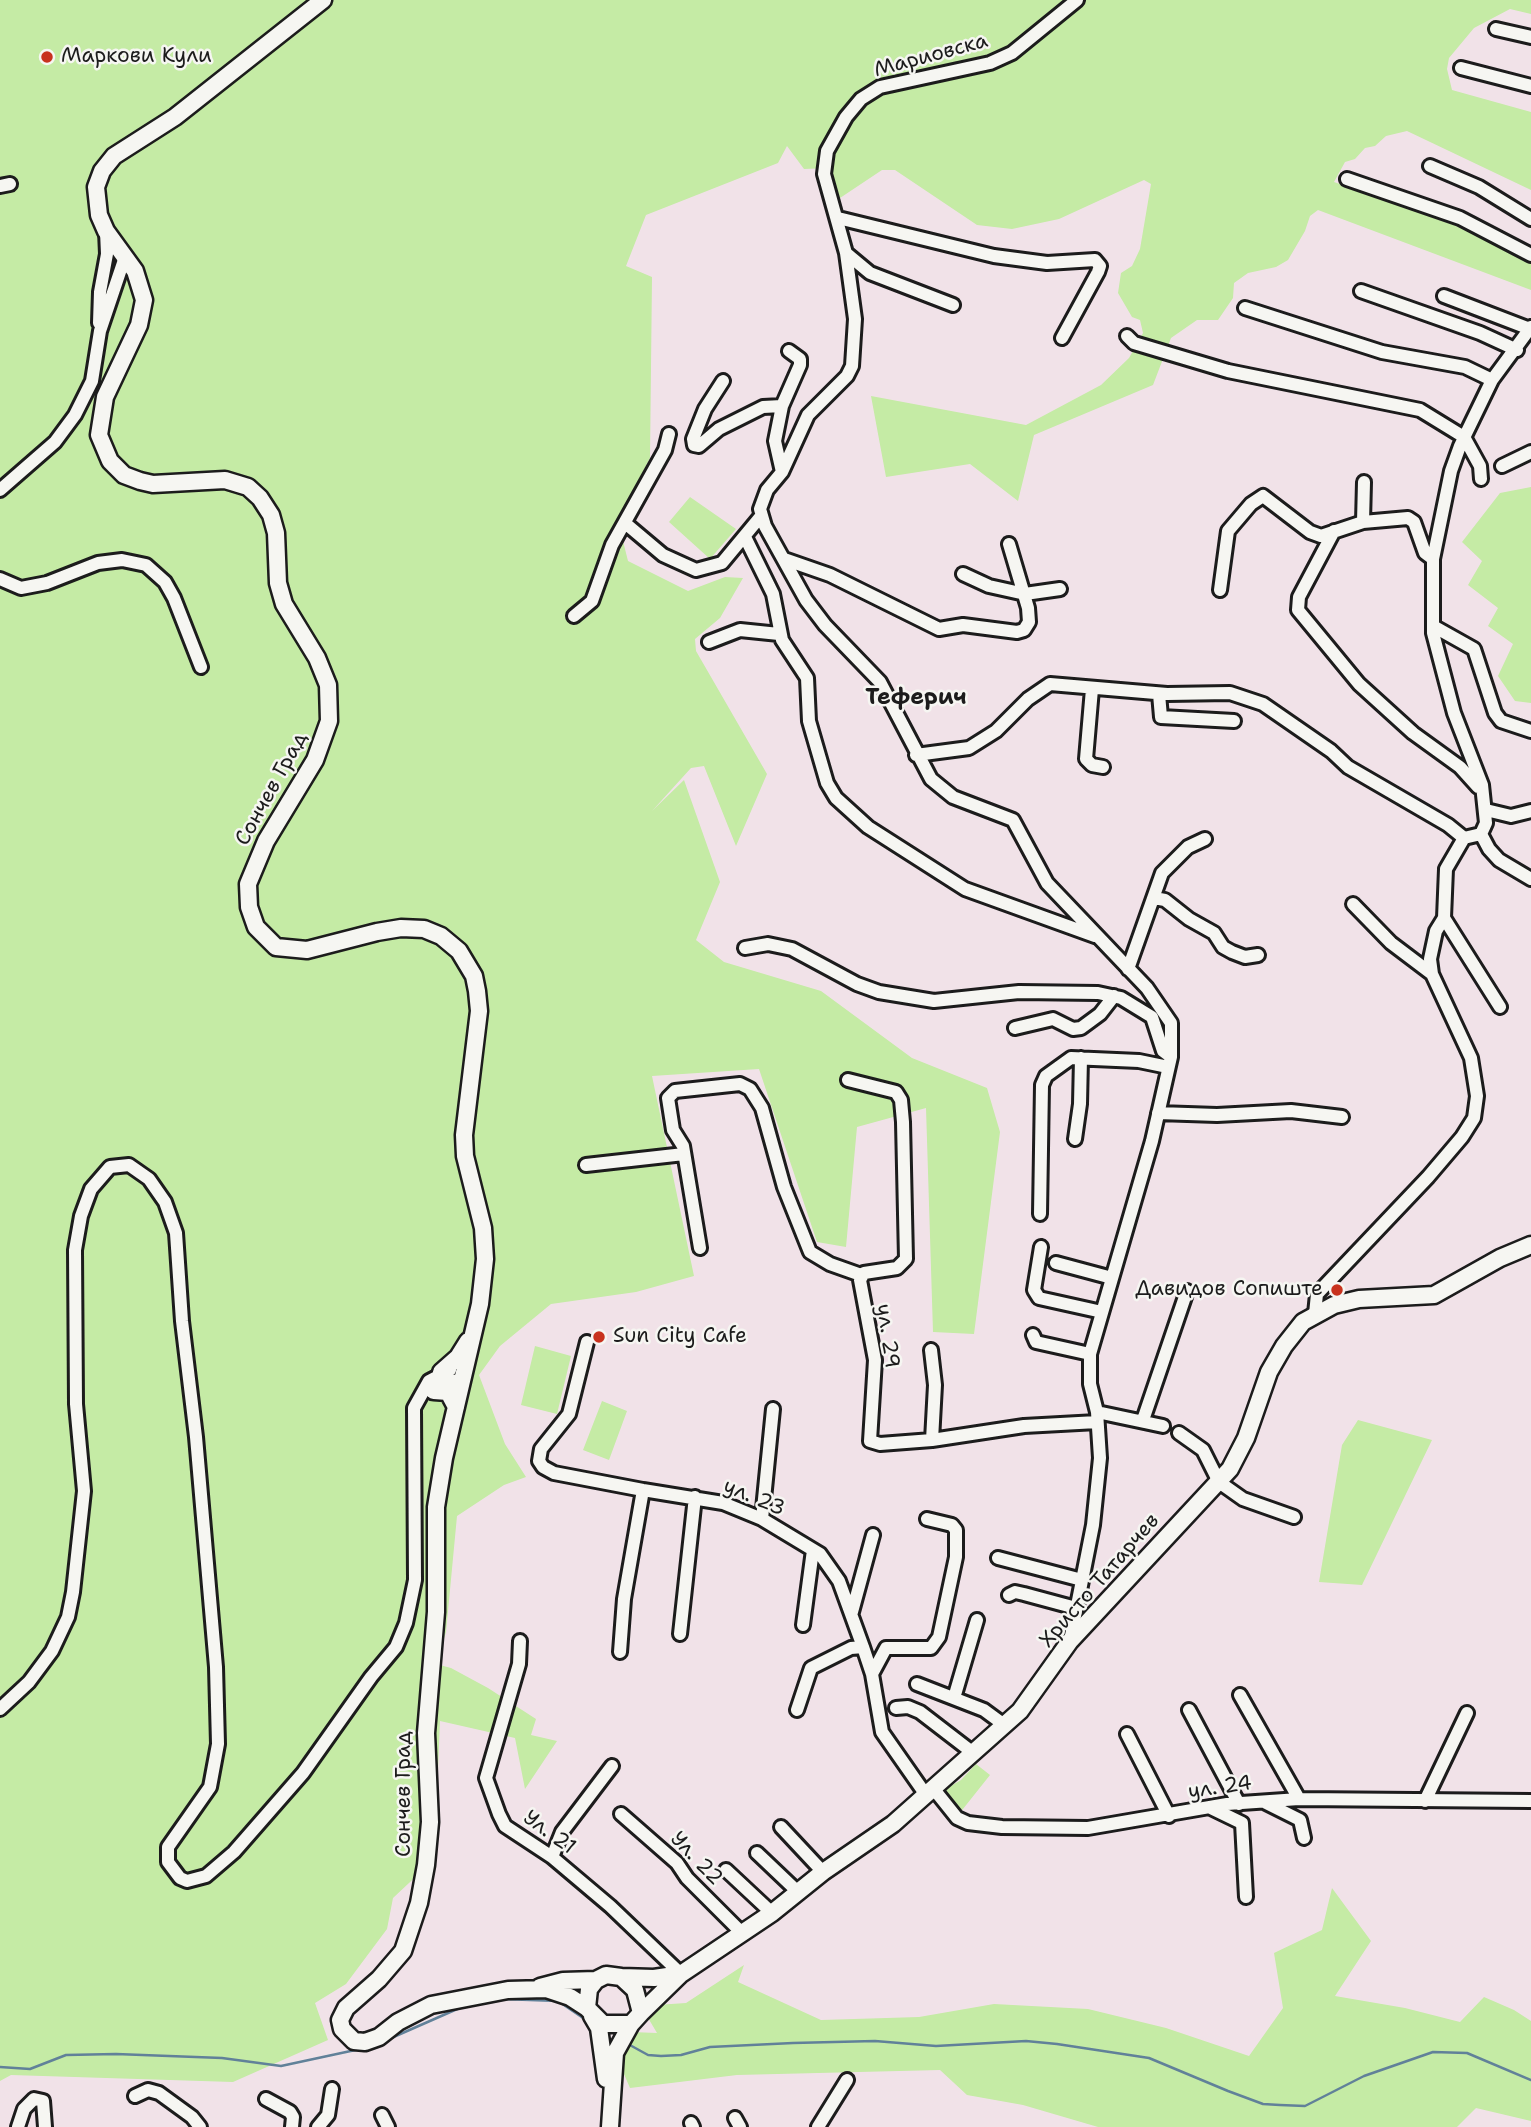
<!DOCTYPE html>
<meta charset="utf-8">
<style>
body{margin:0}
canvas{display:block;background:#f1e2e8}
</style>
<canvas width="1531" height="2127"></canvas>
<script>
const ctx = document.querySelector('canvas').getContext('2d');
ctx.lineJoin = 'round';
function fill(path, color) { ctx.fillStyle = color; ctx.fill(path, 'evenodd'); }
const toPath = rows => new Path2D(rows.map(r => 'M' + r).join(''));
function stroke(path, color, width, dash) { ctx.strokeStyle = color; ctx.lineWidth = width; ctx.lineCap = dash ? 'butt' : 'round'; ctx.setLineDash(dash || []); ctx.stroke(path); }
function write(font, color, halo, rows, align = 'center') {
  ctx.font = font + ' "Shantell Sans",sans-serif'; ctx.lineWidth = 5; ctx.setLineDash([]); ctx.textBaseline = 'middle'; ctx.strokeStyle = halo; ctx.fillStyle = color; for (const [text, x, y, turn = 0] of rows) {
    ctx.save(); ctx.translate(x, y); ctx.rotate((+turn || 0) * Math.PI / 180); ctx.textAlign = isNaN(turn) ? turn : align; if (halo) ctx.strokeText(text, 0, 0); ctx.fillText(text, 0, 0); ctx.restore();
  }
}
const green = toPath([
 [0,0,1531,0,1531,14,1510,9,1474,28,1449,58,1447,69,1452,90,1531,112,1531,190,1407,131,1386,136,1375,146,1365,148,1355,159,1345,162,1334,182,1438,217,1531,263,1531,290,1318,210,1310,216,1305,231,1288,260,1276,267,1248,273,1234,283,1233,298,1218,320,1197,320,1171,338,1153,385,1034,435,1018,501,970,464,886,477,871,396,1026,425,1101,385,1129,358,1143,333,1140,320,1132,317,1118,293,1121,273,1132,266,1140,249,1151,184,1144,180,1059,219,1012,229,977,225,895,170,882,170,837,200,830,168,804,169,787,146,778,163,646,215,626,266,652,277,650,458,618,521,628,561,688,591,725,577,743,578,720,618,695,639,696,651,767,774,736,846,704,766,691,768,652,811,684,780,720,882,696,940,724,962,821,991,912,1058,987,1088,1000,1132,974,1334,933,1332,926,1108,857,1127,846,1247,817,1242,759,1069,652,1076,694,1276,636,1292,551,1304,500,1346,479,1375,505,1444,526,1477,504,1485,457,1516,446,1632,436,1664,451,1668,488,1688,536,1719,531,1735,557,1741,525,1789,515,1738,440,1721,436,1819,425,1868,393,1898,387,1929,346,1984,315,2003,328,2040,233,2082,11,2075,0,2081],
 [1531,487,1531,703,1515,701,1498,676,1513,644,1488,626,1498,608,1468,585,1482,561,1462,542,1500,493],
 [690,497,736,529,710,559,669,522],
 [535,1346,571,1356,557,1414,521,1405],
 [602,1401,627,1411,609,1460,583,1450],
 [1358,1420,1432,1440,1362,1585,1319,1582,1342,1445],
 [976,1764,990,1775,959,1814,945,1797,944,1790,961,1780],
 [1332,1888,1371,1941,1335,1996,1405,2008,1460,2022,1484,1997,1514,2010,1531,2021,1531,2121,1476,2108,1457,2127,1098,2127,1023,2105,967,2095,940,2070,737,2075,630,2088,617,2058,631,2032,657,2033,641,2006,686,2003,744,1965,738,1982,821,2020,919,2017,994,2004,1088,2009,1166,2028,1249,2056,1283,2008,1274,1953,1322,1930]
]);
const stream = toPath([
 [501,1999,558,2001,589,2022],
 [389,2039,464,2006],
 [628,2044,648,2055,661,2056,681,2055,710,2047,793,2043,875,2041,936,2046,1026,2041,1057,2044,1149,2058,1228,2091,1263,2104,1280,2105,1305,2106,1364,2076,1433,2052,1467,2053,1531,2080],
 [0,2067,30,2069,66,2055,116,2054,222,2058,281,2066,360,2049]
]);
const minor = toPath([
 [1496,29,1531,37],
 [1461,68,1531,86],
 [1430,166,1479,187,1531,219],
 [1347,179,1460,218,1531,255],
 [0,186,10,184],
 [838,218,994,256,1047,263,1095,260,1100,266,1098,272,1062,338],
 [846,253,870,273,953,305],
 [1361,291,1480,333,1517,350],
 [1444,296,1530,329],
 [1245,308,1382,352,1465,367,1492,380],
 [99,323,100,292,107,254,106,231],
 [1127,336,1134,343,1228,371,1420,410,1464,437,1480,466,1481,479],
 [723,381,705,409,693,439,694,445,699,446,719,429,763,407,782,406,775,441,782,472],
 [782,406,800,365,800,359,789,351],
 [1502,466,1531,452],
 [0,490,55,442,75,415,92,381,100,331,125,257],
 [1363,522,1364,482],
 [625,523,663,555,696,570,722,563,761,516],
 [1334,531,1299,597,1298,610,1359,684,1413,733,1460,767,1478,787],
 [745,537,773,594,782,640,807,678,809,721,827,783,836,798,868,827,965,889,1095,936],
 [784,559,830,575,939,629,963,625,1017,632,1024,630,1029,622,1028,608,1009,544],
 [963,574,989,586,1025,594,1060,589],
 [0,579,21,588,47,583,98,563,122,560,146,565,165,582,174,598,201,667],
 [1220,590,1228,531,1251,504,1263,496,1310,532,1321,536,1363,522,1408,518,1414,522,1425,553,1433,559],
 [574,616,592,601,612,545,665,450,669,434],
 [1433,626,1474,649,1495,713,1501,721,1531,731],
 [709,642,740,630,779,634],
 [1092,689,1086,759,1092,765,1103,767],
 [1159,694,1161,717,1234,721],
 [916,755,969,748,996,731,1028,699,1050,684,1167,694,1230,693,1263,704,1331,751,1348,767,1448,825,1464,838],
 [1486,810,1511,816,1531,811],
 [1481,834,1486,823,1482,785,1454,713,1433,633,1433,559,1451,471,1460,446,1492,380,1531,327],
 [1481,834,1489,849,1499,860,1531,879],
 [1154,898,1165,900,1189,919,1214,933,1223,947,1232,952,1245,957,1258,955],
 [1353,904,1391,943,1432,974],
 [1444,918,1500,1007],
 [745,948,768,944,792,949,857,984,879,992,934,1001,1019,992,1098,993,1121,998,1152,1017,1163,1051,1171,1057],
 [1128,969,1162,873,1188,847,1205,839],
 [1015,1028,1053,1019,1073,1029,1081,1028,1100,1014,1114,996],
 [848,1080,896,1092,901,1100,903,1122,906,1259,897,1268,864,1273,860,1280,875,1360,870,1441,880,1444,932,1440,1024,1426,1097,1422],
 [1158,1113,1217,1115,1291,1111,1342,1117],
 [1075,1139,1080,1104,1081,1058],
 [586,1165,684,1154],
 [1040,1214,1042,1085,1046,1076,1071,1058,1139,1061,1168,1067],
 [1041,1247,1034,1290,1039,1298,1102,1312],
 [700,1248,683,1146,673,1130,668,1098,675,1091,740,1084,750,1089,762,1108,784,1187,810,1252,830,1264,861,1275],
 [1056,1263,1112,1278],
 [1315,1314,1317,1294,1428,1177,1462,1137,1474,1118,1477,1096,1471,1058,1432,974,1430,959,1436,931,1444,918,1446,869,1464,838,1481,834],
 [1033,1335,1036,1342,1090,1354],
 [587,1342,569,1414,541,1449,539,1461,543,1467,554,1473,643,1490,723,1503,762,1519,820,1554,839,1581,863,1647,872,1674,882,1732,926,1795],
 [931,1350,935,1385,932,1440],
 [432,1392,449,1382,463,1379],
 [1097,1412,1163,1426],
 [1143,1420,1187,1291],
 [1179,1433,1203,1450,1219,1482,1243,1499,1294,1517],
 [762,1519,773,1409],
 [998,1558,1082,1580],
 [1009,1595,1015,1592,1024,1594,1076,1608],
 [852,1612,873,1535],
 [803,1625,813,1550],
 [680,1634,695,1497],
 [520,1641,519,1664,486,1778,499,1814,505,1826,552,1857,610,1906,681,1974],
 [1070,1641,1093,1525,1100,1458,1097,1412,1090,1384,1090,1354,1152,1141,1171,1057,1171,1023,1147,988,1047,883,1013,820,953,797,931,779,880,682,825,625,806,600,765,526,760,509,767,490,782,472,808,415,847,376,852,366,855,319,846,253,824,174,827,151,846,117,861,99,880,87,990,63,1012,53,1077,0],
 [620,1652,624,1599,643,1490],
 [872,1674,886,1648,931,1648,939,1637,956,1557,956,1530,952,1525,927,1519],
 [917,1684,984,1710,1003,1724],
 [1240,1695,1299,1799],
 [954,1698,977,1620],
 [896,1708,908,1707,920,1712,972,1752],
 [0,1709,29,1682,52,1651,68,1617,73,1592,84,1491,76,1404,75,1250,81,1216,91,1189,110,1167,129,1165,149,1179,165,1202,176,1233,182,1321,196,1437,216,1667,218,1744,210,1787,168,1847,168,1862,180,1878,187,1881,206,1876,234,1852,303,1773,371,1677,396,1647,406,1623,415,1580,414,1408,429,1381,450,1370],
 [797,1710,811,1668,851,1648,863,1647],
 [1189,1710,1239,1804],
 [1127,1734,1169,1816],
 [933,1788,957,1818,968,1823,1002,1827,1088,1828,1227,1804,1299,1799,1531,1801],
 [1425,1801,1467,1713],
 [1266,1803,1300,1820,1304,1838],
 [1211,1808,1242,1823,1246,1897],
 [621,1814,677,1863,687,1878,741,1932],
 [781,1827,823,1872],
 [757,1853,798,1892],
 [552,1857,562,1832,612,1766],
 [726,1870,772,1913],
 [135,2096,148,2090,159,2093,192,2117,200,2127],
 [266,2099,290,2112,293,2117,292,2127],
 [382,2115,388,2127],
 [735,2118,740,2127],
 [691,2123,693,2127],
 [18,2127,24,2109,34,2099,43,2101,45,2127],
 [318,2127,328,2115,332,2089],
 [818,2127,847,2080]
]);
const major = toPath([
 [323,0,175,117,114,156,102,171,96,187,99,215,106,231,135,271,144,300,139,325,105,397,99,435,110,461,124,475,140,481,153,484,225,480,248,487,260,498,271,515,276,533,278,583,284,604,317,658,328,685,329,721,315,760,266,841,248,884,249,907,256,927,276,947,307,950,377,932,401,928,424,929,441,936,459,951,474,976,477,991,479,1011,464,1135,465,1156,483,1228,485,1259,480,1304,444,1458,436,1507,436,1612,426,1733,430,1822,426,1865,419,1903,403,1951,379,1979,346,2008,340,2020,342,2029,354,2041,365,2042,379,2037,398,2022,431,2005,508,1990,546,1989,570,1997,587,2008],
 [441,1372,458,1357,468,1341],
 [434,1391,448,1392,456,1407],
 [606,1975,621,1977,635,1990,641,2013,631,2024,603,2024,587,2008,589,1989,596,1980,606,1975],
 [621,1977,654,1978,681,1974],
 [540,1987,563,1981,596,1980],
 [641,2013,681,1974,772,1913,823,1872,893,1824,1020,1711,1070,1641,1230,1469,1246,1438,1269,1372,1284,1346,1303,1322,1334,1305,1359,1299,1434,1295,1500,1258,1531,1245],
 [592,2016,599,2028,606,2079],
 [610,2127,615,2053,631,2024]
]);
const markers = [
 [47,57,7,"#c8321e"],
 [1337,1290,7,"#c8321e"],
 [599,1337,7,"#c8321e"]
];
const streetNames = [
 ["Мариовска",931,56,-15],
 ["Сончев Град",272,789,-61],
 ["ул. 29",887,1336,82],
 ["ул. 23",754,1498,23],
 ["Христо Татарчев",1100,1581,-49],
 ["ул. 24",1220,1788,-8],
 ["Сончев Град",405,1794,-90],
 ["Ул. 21",549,1833,36],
 ["Ул. 22",696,1859,46]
];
const poiNames = [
 ["Маркови Кули",61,57],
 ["Давидов Сопиште",1323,1290,"right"],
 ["Sun City Cafe",613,1337]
];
const neighbourhoodNames = [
 ["Теферич",916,698]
];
fill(green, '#c5eba5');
stroke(stream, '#618199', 2.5);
stroke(minor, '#1c1c1c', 18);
stroke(major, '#1c1c1c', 21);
stroke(minor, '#f6f6f2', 12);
stroke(major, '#f6f6f2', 16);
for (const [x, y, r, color] of markers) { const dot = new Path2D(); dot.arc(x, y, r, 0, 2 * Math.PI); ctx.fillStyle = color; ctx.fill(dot); stroke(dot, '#f6f6f2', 2.5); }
write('21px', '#1c1c1c', '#f6f6f2', streetNames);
write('21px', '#1c1c1c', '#f6f6f2', poiNames, 'left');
write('bold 23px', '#1c1c1c', '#f6f6f2', neighbourhoodNames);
</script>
